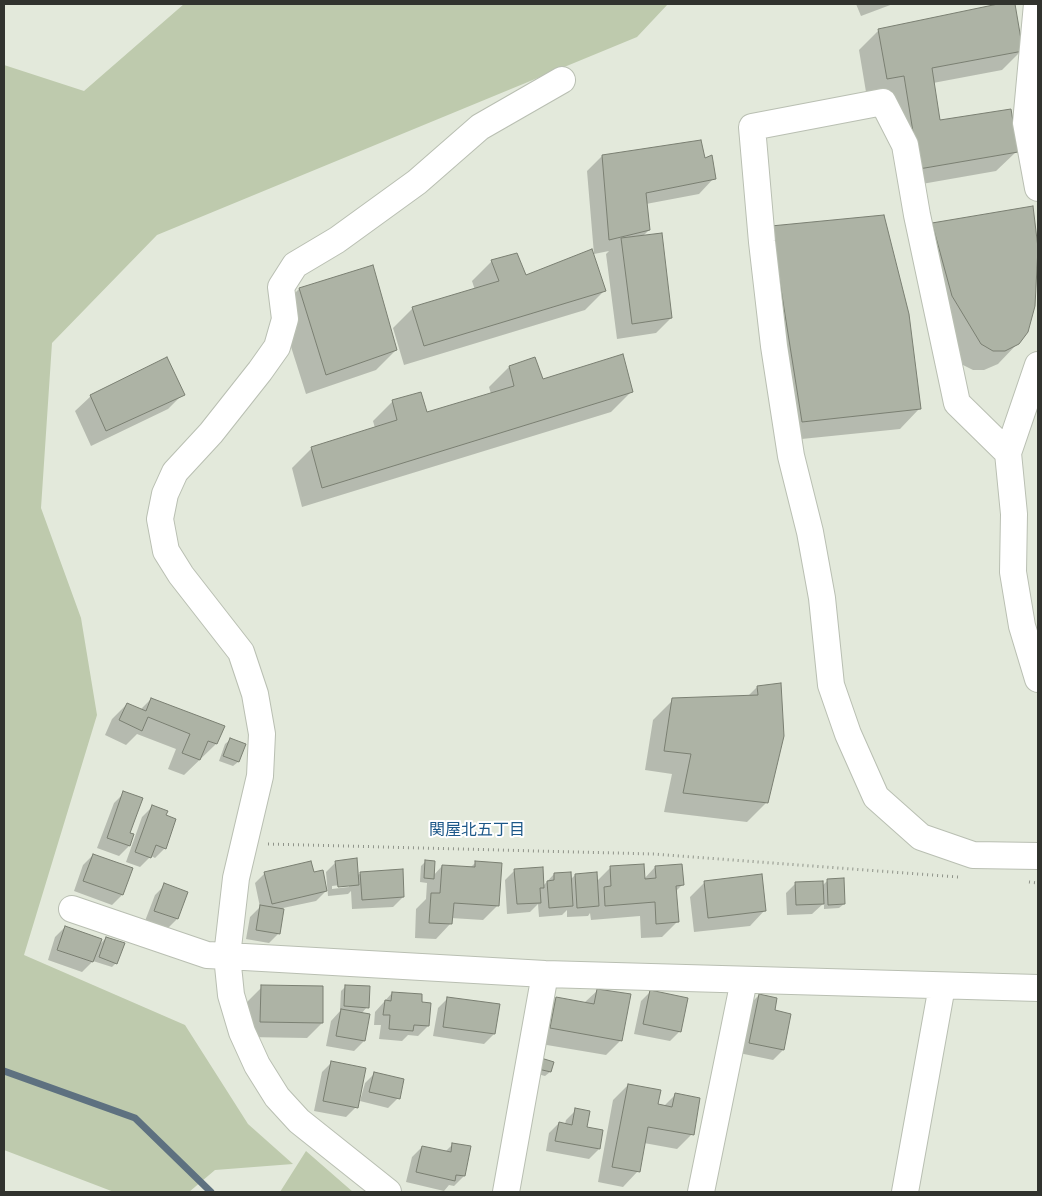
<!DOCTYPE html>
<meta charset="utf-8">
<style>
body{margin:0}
#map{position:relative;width:1042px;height:1196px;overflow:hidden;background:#e3e9db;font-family:Figtree,sans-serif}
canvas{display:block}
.frame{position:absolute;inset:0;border:5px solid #31332e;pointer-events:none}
</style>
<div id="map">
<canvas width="1042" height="1196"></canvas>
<div class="frame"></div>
</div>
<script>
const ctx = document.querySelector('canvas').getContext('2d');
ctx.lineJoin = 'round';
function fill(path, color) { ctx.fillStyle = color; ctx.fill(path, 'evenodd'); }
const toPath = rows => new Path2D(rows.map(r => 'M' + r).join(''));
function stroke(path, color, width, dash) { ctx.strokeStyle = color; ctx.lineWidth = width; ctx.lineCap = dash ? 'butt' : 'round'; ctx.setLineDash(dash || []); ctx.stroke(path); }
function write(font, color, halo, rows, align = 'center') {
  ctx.font = font + ' Figtree,"Noto Sans JP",sans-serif'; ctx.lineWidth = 4; ctx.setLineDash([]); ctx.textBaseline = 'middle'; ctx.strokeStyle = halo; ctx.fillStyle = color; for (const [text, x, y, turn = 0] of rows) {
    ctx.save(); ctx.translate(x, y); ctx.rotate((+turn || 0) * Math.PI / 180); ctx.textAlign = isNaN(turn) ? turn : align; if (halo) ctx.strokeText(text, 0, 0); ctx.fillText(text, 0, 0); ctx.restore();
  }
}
const green = toPath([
 [184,4,668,4,637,37,157,235,52,343,41,508,81,618,97,715,24,955,185,1025,248,1124,293,1164,215,1170,189,1192,114,1192,4,1150,4,65,84,91],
 [306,1151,353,1192,280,1192]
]);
const shadow = toPath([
 [856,4,893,4,861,16],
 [1004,4,1014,4,1022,50,1002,70,933,83,939,121,1016,152,996,171,899,188,885,95,867,98,859,50,879,30],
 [602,156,704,159,714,178,699,194,646,204,649,230,642,237,671,318,656,333,617,339,606,254,609,251,594,254,587,171],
 [933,225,1018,343,998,364,984,370,973,370,961,364,913,244],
 [772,227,919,409,900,429,782,441],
 [492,261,525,277,605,290,585,310,404,365,393,328,413,308,475,290,472,281],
 [299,289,396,350,376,370,306,394,279,309],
 [509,367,543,381,631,392,611,412,302,507,292,468,312,448,375,428,373,421,393,401,426,414,491,394,489,387],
 [183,394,168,409,91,446,75,411,91,396],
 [780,684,767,802,747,822,664,812,672,774,645,770,653,720,673,700,748,696,757,687],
 [151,699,216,744,184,775,168,769,176,749,137,734,126,745,105,735,112,719,127,704,140,710],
 [230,740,244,745,238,762,233,766,219,761,225,744],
 [124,793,129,834,133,835,129,846,119,856,97,848,114,803],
 [152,807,165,848,155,858,151,856,140,867,126,862,142,817],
 [93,855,131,869,122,895,112,905,74,891,83,865],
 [426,861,433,876,442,866,470,868,476,862,498,905,483,920,451,918,451,923,436,939,415,938,416,909,426,899,427,883,420,882,421,866],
 [336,862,357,876,361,873,403,897,393,907,352,909,351,891,348,894,328,896,326,872],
 [349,884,349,887,332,889,332,886],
 [611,867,644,879,655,867,682,885,675,892,677,922,662,937,641,938,640,916,591,920,590,913,588,916,567,917,567,910,562,915,539,917,538,904,530,912,507,914,505,880,515,870,543,886,554,874,570,880,575,875,596,882],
 [265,873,313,874,327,890,316,901,283,908,279,933,269,943,246,939,250,917,260,907,255,883],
 [828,880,844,904,839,908,824,909,824,903,812,914,787,915,786,893,796,883,822,886],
 [705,882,765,910,750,926,694,932,690,897],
 [165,885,177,919,167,929,145,921,155,895],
 [65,927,98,946,106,938,116,963,112,967,93,961,82,972,48,960,55,937],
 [346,986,367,1007,361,1014,364,1041,354,1051,326,1046,331,1021,341,1010,340,1010,341,991],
 [262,987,322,1023,307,1038,246,1037,247,1002],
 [598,990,621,1040,606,1055,535,1043,541,1013,556,998,584,1003],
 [651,991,680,1031,670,1041,634,1034,641,1001],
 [392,993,420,1004,428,1026,418,1036,408,1035,402,1041,379,1039,381,1025,374,1025,375,1012],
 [759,995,773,1011,783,1050,773,1060,739,1053,749,1005],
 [448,998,494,1034,484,1044,433,1036,438,1008],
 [332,1062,356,1107,346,1117,314,1111,322,1072],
 [537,1064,550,1072,545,1076,534,1073],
 [375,1073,398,1098,388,1108,360,1101,365,1083],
 [628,1085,656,1105,664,1106,675,1095,692,1134,677,1149,644,1143,638,1171,623,1187,598,1182,613,1100],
 [576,1110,599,1149,589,1159,546,1151,549,1133,559,1123,565,1124,566,1120],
 [453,1144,464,1176,454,1186,449,1185,444,1191,406,1182,412,1157,422,1147,445,1152]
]);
const stream = toPath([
 [4,1071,135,1118,211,1192]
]);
const building = toPath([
 [998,4,1015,4,1023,51,932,68,940,120,1011,109,1018,152,919,169,904,76,887,79,878,29,998,4],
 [701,140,705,158,712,155,716,179,646,193,650,230,609,240,602,155,701,140],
 [1033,206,1038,248,1035,306,1028,332,1019,344,1005,351,993,351,981,344,952,296,932,223,1033,206],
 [884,215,909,314,921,409,802,422,771,226,884,215],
 [662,233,672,318,632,324,621,238,662,233],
 [592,249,606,291,424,346,412,307,499,281,491,260,517,253,526,275,592,249],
 [373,265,397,350,326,375,299,288,373,265],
 [623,354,633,392,322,488,311,447,397,420,392,400,421,392,427,412,514,386,509,366,535,357,543,379,623,354],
 [167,357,185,395,106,431,90,395,167,357],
 [781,683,784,736,768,803,683,793,691,754,664,751,672,698,758,695,757,686,781,683],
 [151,698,225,726,217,744,208,741,200,760,182,753,190,734,148,717,142,731,119,720,127,703,146,711,151,698],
 [230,738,246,744,239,762,223,756,230,738],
 [123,791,143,798,130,833,134,834,130,846,107,838,123,791],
 [152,805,168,811,166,815,176,819,166,849,156,845,151,858,135,852,152,805],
 [93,854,133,868,123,895,83,881,93,854],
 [357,858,359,885,338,887,335,861,357,858],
 [425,860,435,861,434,879,424,878,425,860],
 [311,861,314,872,323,870,327,891,272,904,264,872,311,861],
 [475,861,502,863,499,906,454,903,452,924,429,923,431,893,440,893,442,865,475,867,475,861],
 [644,864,645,879,656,878,655,866,682,864,684,885,676,886,679,922,656,924,655,902,605,906,604,887,611,886,610,866,644,864],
 [543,867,544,888,540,888,541,903,517,904,514,869,543,867],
 [403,869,404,897,362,900,360,872,403,869],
 [571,872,573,906,549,908,547,881,554,880,554,873,571,872],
 [597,872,599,906,577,908,575,874,597,872],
 [762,874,766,911,708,918,704,881,762,874],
 [844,878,845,904,828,905,827,879,844,878],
 [823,881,824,904,796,905,795,882,823,881],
 [164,883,188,892,178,919,154,911,164,883],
 [260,905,284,909,280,934,256,930,260,905],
 [65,926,102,939,93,962,57,950,65,926],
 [106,937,125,943,117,964,99,957,106,937],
 [261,985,323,986,323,1023,260,1022,261,985],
 [345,985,370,986,369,1008,344,1006,345,985],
 [597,989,631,994,622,1041,550,1028,556,997,594,1004,597,989],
 [650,990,688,998,681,1032,643,1024,650,990],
 [392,992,422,994,422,1002,431,1003,429,1026,414,1025,413,1031,389,1029,390,1015,383,1015,385,1000,391,1001,392,992],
 [759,994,777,998,775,1010,791,1014,784,1050,749,1043,759,994],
 [447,997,500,1004,495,1034,443,1027,447,997],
 [341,1009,370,1014,365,1041,336,1036,341,1009],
 [541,1058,554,1062,551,1072,538,1069,541,1058],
 [331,1061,366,1068,358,1108,323,1101,331,1061],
 [374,1072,404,1079,400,1099,369,1092,374,1072],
 [628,1084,661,1090,658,1104,672,1107,675,1093,700,1098,694,1135,648,1127,640,1172,612,1167,628,1084],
 [575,1108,590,1111,587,1127,603,1130,600,1149,555,1141,559,1122,572,1125,575,1108],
 [452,1143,471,1146,465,1176,456,1175,455,1181,416,1172,422,1146,451,1152,452,1143]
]);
const path = toPath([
 [268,844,653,854,958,877],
 [1029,882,1038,883]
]);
const street = toPath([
 [1037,4,1026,123,1038,188],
 [1008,453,1038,365],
 [1038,679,1022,626,1013,572,1014,514,1008,453,957,403,917,215,905,145,883,102,752,127,762,242,774,346,791,456,810,532,822,598,831,685,848,734,876,797,921,837,973,855,1038,856],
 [72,909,207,955,227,956,236,878,260,776,262,734,255,694,241,652,181,575,166,551,160,519,165,494,175,472,211,433,260,371,277,347,285,319,281,287,295,265,337,240,417,182,480,127,562,80],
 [388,1192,299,1121,277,1097,257,1065,242,1032,231,995,227,956,545,974,1038,988],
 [506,1192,545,974],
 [701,1192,744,980],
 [905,1192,942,986]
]);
const neighbourhoodNames = [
 ["関屋北五丁目",477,830]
];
fill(green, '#becaad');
fill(shadow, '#0003');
stroke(stream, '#5e7180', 7);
fill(building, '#adb3a5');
stroke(building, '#7a7f72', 1);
stroke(street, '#b9bfb2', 28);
stroke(path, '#8f9389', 3, [1, 4]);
stroke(street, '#fff', 26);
write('16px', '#1c5788', '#fff', neighbourhoodNames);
</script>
